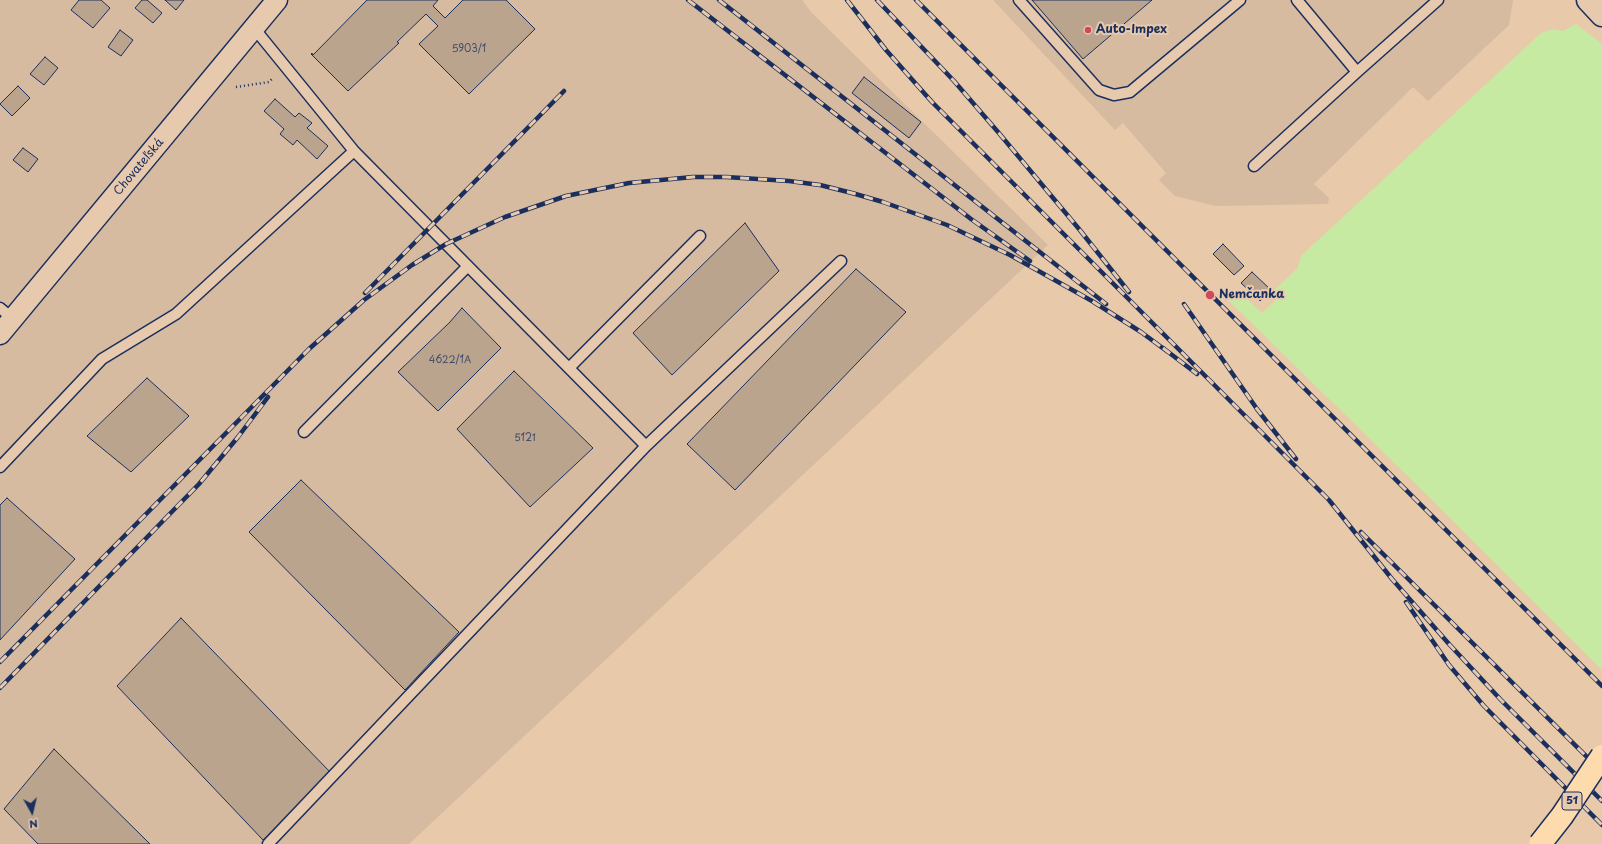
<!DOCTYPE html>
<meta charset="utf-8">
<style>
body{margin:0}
#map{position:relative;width:1602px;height:844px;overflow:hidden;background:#e8c9a9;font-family:"Playpen Sans",sans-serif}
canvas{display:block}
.north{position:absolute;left:12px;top:792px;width:40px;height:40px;-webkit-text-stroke:3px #e7c9ae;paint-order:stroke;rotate:172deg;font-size:11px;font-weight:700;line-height:16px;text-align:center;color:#1b2f5e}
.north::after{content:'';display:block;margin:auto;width:14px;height:18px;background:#1b2f5e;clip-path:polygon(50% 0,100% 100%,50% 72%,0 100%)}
</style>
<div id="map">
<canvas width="1602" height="844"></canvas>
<div class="north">N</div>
</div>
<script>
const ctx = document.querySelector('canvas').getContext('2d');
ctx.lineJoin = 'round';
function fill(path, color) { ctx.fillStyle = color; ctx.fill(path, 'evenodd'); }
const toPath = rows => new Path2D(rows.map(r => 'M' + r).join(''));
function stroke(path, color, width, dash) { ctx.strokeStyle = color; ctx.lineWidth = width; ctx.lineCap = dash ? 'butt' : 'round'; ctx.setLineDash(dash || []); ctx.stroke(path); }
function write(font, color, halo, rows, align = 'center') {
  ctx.font = font + ' "Playpen Sans",sans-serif'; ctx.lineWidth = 4; ctx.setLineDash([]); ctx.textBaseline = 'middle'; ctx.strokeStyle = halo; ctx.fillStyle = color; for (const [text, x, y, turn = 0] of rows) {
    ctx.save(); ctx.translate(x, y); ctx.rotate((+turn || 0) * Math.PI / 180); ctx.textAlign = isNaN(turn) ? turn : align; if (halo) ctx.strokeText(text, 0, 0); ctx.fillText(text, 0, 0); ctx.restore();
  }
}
const built = toPath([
 [0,0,802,0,811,12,1048,245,409,844,0,844],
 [993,0,1513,0,1509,25,1428,101,1413,87,1314,184,1329,198,1328,204,1215,206,1175,196,1159,180,1166,173,1123,123,1115,130]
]);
const green = toPath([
 [1576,24,1602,44,1602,670,1426,494,1226,298,1237,290,1262,313,1277,299,1271,293,1297,269,1302,255,1541,33,1552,29,1563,31]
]);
const building = toPath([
 [79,0,101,0,110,8,93,28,71,10,79,0],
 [142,0,147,0,162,13,153,23,135,8,142,0],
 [165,0,184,0,176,10,165,0],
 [367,0,438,0,433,6,445,18,463,0,506,0,535,29,469,94,419,44,438,26,426,14,397,42,399,43,348,91,311,54,312,53,313,55,367,0],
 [1032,0,1152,0,1083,59,1032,0],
 [120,30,133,40,121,56,108,47,120,30],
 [45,57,58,68,44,85,30,74,45,57],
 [864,77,921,122,909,138,852,93,864,77],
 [18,86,30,98,12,116,0,104,18,86],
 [275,99,295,117,299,113,312,123,307,128,328,146,317,159,297,140,293,145,280,134,284,129,264,111,275,99],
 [23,148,38,159,28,172,13,160,23,148],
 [745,223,779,271,672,375,633,333,745,223],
 [1223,244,1244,266,1234,275,1213,254,1223,244],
 [856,269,906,312,735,490,687,444,856,269],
 [1252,272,1271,290,1260,301,1241,283,1252,272],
 [462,308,501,348,438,411,398,372,450,322,462,308],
 [514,371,593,448,530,507,457,429,514,371],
 [147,378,189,416,131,472,87,436,147,378],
 [301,480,459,632,405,690,249,532,301,480],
 [7,498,75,559,0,640,0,505,7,498],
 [181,618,330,772,263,840,117,686,181,618],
 [54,749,150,844,38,844,4,809,54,749]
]);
const path = toPath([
 [236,87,269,82,273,78]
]);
const service = toPath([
 [1019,0,1099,90,1114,95,1130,92,1240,0],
 [254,28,354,151,646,446,268,844],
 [1357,72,1438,0],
 [1254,166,1357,72,1297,0],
 [0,308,13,319],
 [569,368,700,236],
 [304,432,468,266],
 [646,446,841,261],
 [0,467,102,359,176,314,354,151]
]);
const minor = toPath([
 [0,334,277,0]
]);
const secondary = toPath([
 [1588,0,1602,15]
]);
const rail = toPath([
 [688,0,971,219,1030,261],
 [719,0,1106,304],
 [847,0,886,50,932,102,1329,500,1392,579,1449,644,1501,700,1602,801],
 [877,0,954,81,998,132,1079,229,1129,292],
 [916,0,1602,686],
 [365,293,564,91],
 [1184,304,1257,409,1296,459],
 [1163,348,1197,374],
 [1361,532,1602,772],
 [1406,602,1449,665,1484,706,1602,825],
 [0,662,309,349,364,300,412,265,446,244,505,217,566,196,629,183,693,177,726,177,789,181,820,185,852,193,883,202,947,225,1010,255,1092,301,1141,332,1168,352],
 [0,688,199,484,238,437,268,397]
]);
const primaryBridge = toPath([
 [1540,844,1562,816,1602,756]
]);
const markers = [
 [1088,30,4,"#d1495b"],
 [1210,295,5,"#d1495b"]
];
const numberNames = [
 ["5903/1",469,49],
 ["4622/1A",450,360],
 ["5121",525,438]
];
const shields = [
 [1572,801,20]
];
const shieldNames = [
 ["51",1572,801]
];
const poiNames = [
 ["Auto-Impex",1096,30],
 ["Nemčanka",1219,295]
];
const streetNames = [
 ["Chovateľská",139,167,-50]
];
fill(built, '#d6bba0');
fill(green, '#c7eaa3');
fill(building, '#baa48e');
stroke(building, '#1b2f5e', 1);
stroke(service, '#1b2f5e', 13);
stroke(minor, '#1b2f5e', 23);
stroke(secondary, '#1b2f5e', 25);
stroke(path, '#1b2f5e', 2.5, [1, 3]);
stroke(service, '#e7c9ae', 10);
stroke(minor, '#e7c9ae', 20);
stroke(secondary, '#e7c9ae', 22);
stroke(rail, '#1b2f5e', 4.5);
stroke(rail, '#e7c9ae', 3, [9]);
stroke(primaryBridge, '#1b2f5e', 25, []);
stroke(primaryBridge, '#fedbac', 22);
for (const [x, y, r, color] of markers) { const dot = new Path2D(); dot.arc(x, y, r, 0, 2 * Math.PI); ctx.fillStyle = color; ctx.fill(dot); stroke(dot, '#e7c9ae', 1.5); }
write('10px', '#434c6a', null, numberNames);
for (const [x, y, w] of shields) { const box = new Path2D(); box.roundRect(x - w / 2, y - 9, w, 18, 3); ctx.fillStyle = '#e7c9ae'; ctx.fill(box); stroke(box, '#1b2f5e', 1); }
write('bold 11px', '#1b2f5e', null, shieldNames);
write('bold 12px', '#1b2f5e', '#e7c9ae', poiNames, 'left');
write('12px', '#1b2f5e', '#e7c9ae', streetNames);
</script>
